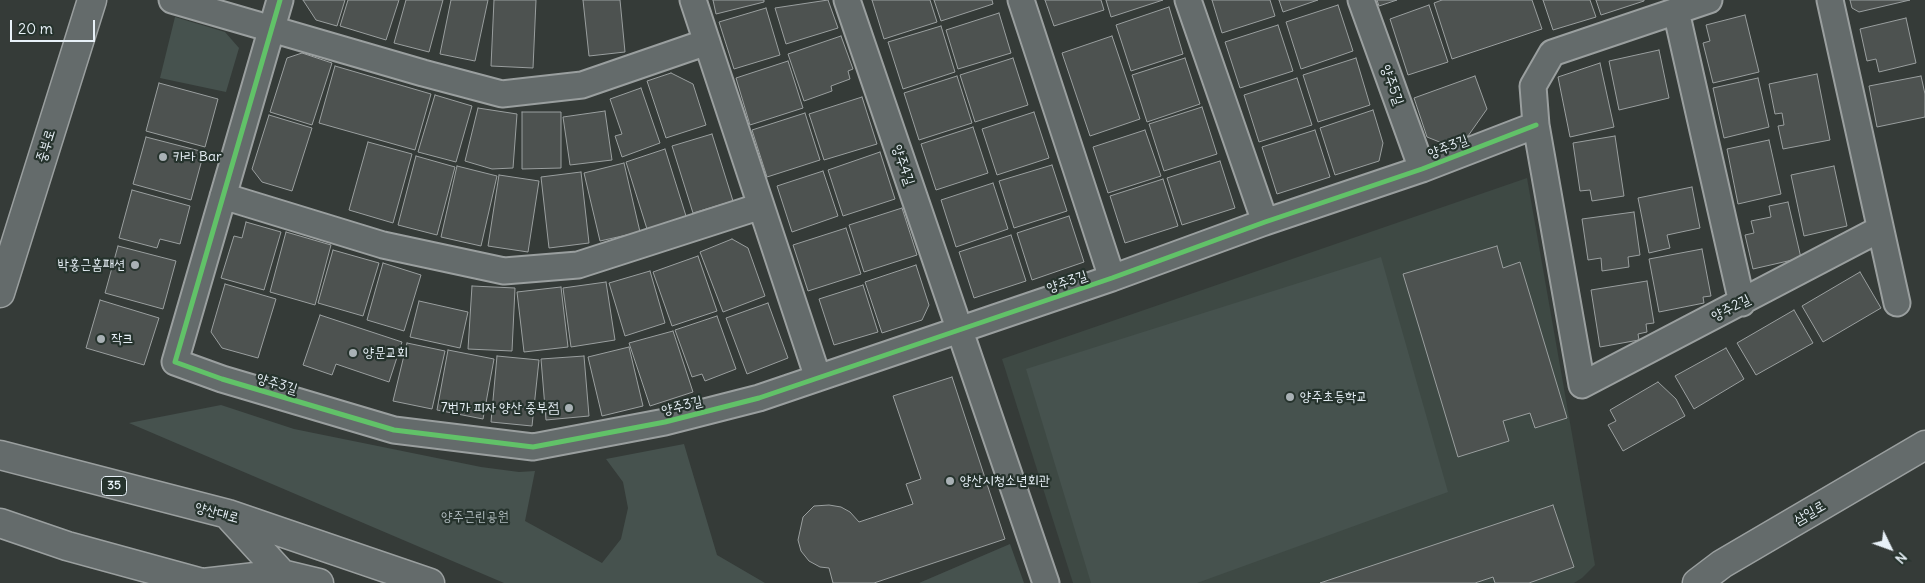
<!DOCTYPE html>
<meta charset="utf-8">
<style>
body{margin:0}
#map{position:relative;width:1925px;height:583px;overflow:hidden;background:#353b38;font-family:Delius,sans-serif}
canvas{display:block}
.north{position:absolute;left:1865px;top:523px;width:50px;height:50px;-webkit-text-stroke:4px #26332d;paint-order:stroke;rotate:132deg;font-size:14px;font-weight:700;line-height:20px;text-align:center;color:#e8f1f8}
.north::after{content:'';display:block;margin:auto;width:18px;height:22px;background:#e8f1f8;clip-path:polygon(50% 0,100% 100%,50% 72%,0 100%)}
.scale{position:absolute;left:10px;top:20px;width:85px;height:22px;box-sizing:border-box;border:2px solid #e8f1f8;border-top:0;padding-left:6px;font-size:15px;line-height:18px;white-space:nowrap;color:#e8f1f8;-webkit-text-stroke:4px #26332d;paint-order:stroke}
</style>
<div id="map">
<canvas width="1925" height="583"></canvas>
<div class="north">N</div>
<div class="scale">20 m</div>
</div>
<script>
const ctx = document.querySelector('canvas').getContext('2d');
ctx.lineJoin = 'round';
function fill(path, color) { ctx.fillStyle = color; ctx.fill(path, 'evenodd'); }
const toPath = rows => new Path2D(rows.map(r => 'M' + r).join(''));
function stroke(path, color, width, dash) { ctx.strokeStyle = color; ctx.lineWidth = width; ctx.lineCap = dash ? 'butt' : 'round'; ctx.setLineDash(dash || []); ctx.stroke(path); }
function write(font, color, halo, rows, align = 'center') {
  ctx.font = font + ' Delius,"Poor Story",sans-serif'; ctx.lineWidth = 4.5; ctx.setLineDash([]); ctx.textBaseline = 'middle'; ctx.strokeStyle = halo; ctx.fillStyle = color; for (const [text, x, y, turn = 0] of rows) {
    ctx.save(); ctx.translate(x, y); ctx.rotate((+turn || 0) * Math.PI / 180); ctx.textAlign = isNaN(turn) ? turn : align; if (halo) ctx.strokeText(text, 0, 0); ctx.fillText(text, 0, 0); ctx.restore();
  }
}
const built = toPath([
 [1527,178,1595,565,1582,578,1574,583,1073,583,1002,359]
]);
const green = toPath([
 [175,17,225,32,239,48,226,92,160,78],
 [1381,257,1448,492,1197,583,1091,583,1026,369],
 [221,405,294,429,481,467,519,472,535,471,525,521,602,563,621,539,628,508,623,482,606,459,684,444,717,555,765,583,504,583,129,423],
 [1010,544,1024,583,919,583]
]);
const building = toPath([
 [303,0,345,0,337,26,316,20,303,0],
 [348,0,399,0,386,40,340,26,348,0],
 [406,0,443,0,429,52,394,43,406,0],
 [451,0,488,0,475,61,440,54,451,0],
 [494,0,536,0,533,68,491,66,494,0],
 [583,0,620,0,625,52,589,56,583,0],
 [713,0,764,0,764,2,716,14,713,0],
 [828,0,838,28,786,44,775,8,828,0],
 [872,0,930,0,937,22,884,39,872,0],
 [934,0,992,0,993,4,941,21,934,0],
 [1045,0,1101,0,1104,10,1054,26,1045,0],
 [1106,0,1163,0,1111,17,1106,0],
 [1212,0,1270,0,1275,16,1222,33,1212,0],
 [1279,0,1318,0,1283,12,1279,0],
 [1377,0,1397,0,1379,6,1377,0],
 [1442,0,1532,0,1542,29,1452,59,1434,3,1442,0],
 [1543,0,1590,0,1596,17,1553,30,1543,0],
 [1596,0,1644,0,1644,1,1601,15,1596,0],
 [1850,0,1910,0,1859,12,1852,8,1850,0],
 [1338,5,1353,51,1301,69,1286,22,1338,5],
 [1429,5,1448,62,1408,75,1390,19,1429,5],
 [1169,7,1183,54,1131,71,1116,25,1169,7],
 [766,8,780,55,734,69,719,22,766,8],
 [999,13,1011,53,958,69,946,30,999,13],
 [1745,15,1759,72,1713,83,1703,43,1710,41,1706,25,1745,15],
 [1906,18,1916,63,1879,72,1876,59,1867,61,1860,29,1906,18],
 [1278,25,1293,71,1240,88,1225,42,1278,25],
 [941,26,955,72,903,89,888,42,941,26],
 [841,36,853,69,848,71,850,79,831,86,832,91,804,101,788,54,841,36],
 [1112,36,1140,119,1090,136,1062,53,1112,36],
 [1659,50,1669,98,1619,110,1609,61,1659,50],
 [302,53,332,63,312,125,270,112,287,58,302,53],
 [1013,58,1028,105,975,122,960,75,1013,58],
 [1185,58,1200,104,1147,122,1132,75,1185,58],
 [1356,58,1370,105,1318,122,1303,75,1356,58],
 [788,61,803,108,750,125,736,78,788,61],
 [1600,63,1614,127,1570,137,1558,77,1600,63],
 [335,66,431,94,415,150,319,123,335,66],
 [671,73,693,84,706,125,666,138,647,81,671,73],
 [1817,74,1830,140,1783,149,1778,126,1784,125,1782,113,1775,114,1769,84,1817,74],
 [957,76,972,123,919,140,904,93,957,76],
 [1475,76,1487,109,1468,136,1442,143,1427,137,1414,98,1475,76],
 [1921,76,1925,94,1925,117,1877,127,1869,86,1921,76],
 [1297,78,1312,125,1259,142,1244,95,1297,78],
 [1758,78,1769,127,1724,138,1713,88,1758,78],
 [159,83,218,99,205,147,146,131,159,83],
 [641,88,660,143,622,157,615,136,622,134,610,99,641,88],
 [435,95,472,106,456,162,418,152,435,95],
 [862,97,877,144,824,160,809,114,862,97],
 [1202,107,1217,154,1164,171,1149,124,1202,107],
 [478,108,517,114,513,168,492,169,465,161,478,108],
 [1373,110,1383,143,1379,161,1335,175,1320,128,1373,110],
 [605,111,612,160,570,165,563,117,605,111],
 [522,112,561,112,561,168,522,169,522,112],
 [1034,112,1049,158,997,175,982,129,1034,112],
 [805,113,820,160,767,177,752,130,805,113],
 [269,115,312,128,292,191,262,182,252,169,269,115],
 [973,127,988,173,936,190,921,144,973,127],
 [1145,130,1161,176,1108,193,1093,147,1145,130],
 [1315,130,1330,177,1277,194,1262,147,1315,130],
 [712,134,733,201,693,213,672,146,712,134],
 [1615,136,1624,196,1592,201,1590,190,1580,191,1573,143,1615,136],
 [146,137,204,152,191,200,133,184,146,137],
 [1769,140,1781,194,1738,204,1727,149,1769,140],
 [368,142,412,154,393,223,349,210,368,142],
 [665,149,686,216,647,229,626,162,665,149],
 [880,152,895,199,843,216,828,170,880,152],
 [416,156,455,167,437,235,398,225,416,156],
 [1220,161,1235,208,1182,225,1167,178,1220,161],
 [624,163,640,232,600,241,584,173,624,163],
 [1052,165,1067,211,1014,228,999,181,1052,165],
 [457,166,497,176,481,246,441,237,457,166],
 [1834,166,1847,226,1804,236,1791,175,1834,166],
 [823,171,838,216,792,232,777,186,823,171],
 [581,172,589,243,549,248,541,177,581,172],
 [499,175,539,181,528,252,488,246,499,175],
 [1163,179,1178,226,1125,243,1110,196,1163,179],
 [993,183,1008,229,956,247,941,200,993,183],
 [1692,187,1700,228,1667,235,1670,248,1649,253,1638,198,1692,187],
 [132,190,190,206,180,244,160,239,157,248,119,238,132,190],
 [1788,202,1801,258,1753,269,1745,235,1754,233,1751,221,1771,217,1769,206,1788,202],
 [902,208,917,255,864,272,849,225,902,208],
 [1634,212,1640,255,1628,257,1629,267,1602,271,1601,258,1588,260,1582,219,1634,212],
 [1069,216,1084,262,1032,280,1017,233,1069,216],
 [246,222,281,232,264,290,221,278,234,236,242,238,246,222],
 [846,228,861,274,808,291,793,245,846,228],
 [286,232,331,245,315,305,270,292,286,232],
 [1011,235,1026,281,974,298,959,252,1011,235],
 [732,239,748,248,765,296,723,312,700,252,732,239],
 [118,246,176,261,163,309,105,293,118,246],
 [1497,246,1503,268,1520,262,1567,418,1535,428,1530,413,1503,421,1509,441,1458,457,1403,274,1497,246],
 [1702,249,1711,296,1703,297,1704,303,1659,312,1649,259,1702,249],
 [333,250,379,263,363,316,318,303,333,250],
 [698,256,717,311,672,326,653,272,698,256],
 [383,263,421,275,404,331,367,320,383,263],
 [916,265,929,305,922,320,882,333,865,282,916,265],
 [650,271,665,323,625,336,609,283,650,271],
 [1860,272,1881,308,1823,342,1802,306,1860,272],
 [1647,281,1654,323,1646,324,1647,332,1638,334,1639,340,1600,347,1591,290,1647,281],
 [606,282,615,340,571,347,563,288,606,282],
 [225,284,276,299,258,358,222,348,211,332,225,284],
 [863,285,878,332,834,345,819,299,863,285],
 [472,286,515,288,512,351,468,349,472,286],
 [561,287,568,347,524,352,517,292,561,287],
 [100,300,159,318,144,365,86,348,100,300],
 [419,301,468,312,460,348,410,337,419,301],
 [768,303,788,358,747,374,726,318,768,303],
 [1794,310,1813,343,1756,375,1737,343,1794,310],
 [320,315,402,342,389,382,336,364,332,375,303,365,320,315],
 [717,316,736,369,705,381,702,374,692,377,675,330,717,316],
 [673,331,693,392,650,406,629,343,673,331],
 [407,343,445,351,432,409,393,401,407,343],
 [629,347,643,406,602,416,588,357,629,347],
 [1726,348,1744,379,1694,409,1675,376,1726,348],
 [448,350,494,359,483,419,437,410,448,350],
 [497,356,539,360,532,426,491,422,497,356],
 [584,356,589,416,546,420,541,359,584,356],
 [952,377,1005,539,874,583,833,583,829,568,820,567,809,561,801,551,798,540,803,517,814,506,829,505,841,507,850,512,859,522,913,504,906,484,921,479,893,396,952,377],
 [1658,382,1676,399,1685,416,1623,451,1608,425,1616,421,1610,410,1658,382],
 [1553,505,1574,567,1529,583,1495,583,1493,577,1475,583,1320,583,1553,505]
]);
const minor = toPath([
 [172,0,423,73,502,94,582,85,707,42],
 [280,0,175,362,222,379,394,430,533,447,665,422,759,398,1112,278,1265,222,1422,169,1536,125],
 [693,0,818,378],
 [847,0,1046,583],
 [1021,0,1112,278],
 [1188,0,1265,222],
 [1361,0,1422,169],
 [1709,0,1552,53,1533,86,1536,125,1582,385,1880,229],
 [1830,0,1897,303],
 [1676,11,1742,303],
 [223,196,383,245,504,271,578,265,761,206]
]);
const tertiary = toPath([
 [0,293,92,0]
]);
const secondary = toPath([
 [1697,583,1722,564,1925,445]
]);
const primary = toPath([
 [0,455,228,514,430,583],
 [229,516,282,574],
 [0,523,67,546,202,583],
 [203,583,282,574,319,583]
]);
const cycleway = toPath([
 [280,0,175,362,222,379,394,430,533,447,665,422,759,398,1112,278,1265,222,1422,169,1536,125]
]);
const markers = [
 [163,157,5,"#a9b1b5"],
 [135,265,5,"#a9b1b5"],
 [101,339,5,"#a9b1b5"],
 [353,353,5,"#a9b1b5"],
 [1290,397,5,"#a9b1b5"],
 [569,408,5,"#a9b1b5"],
 [950,481,5,"#a9b1b5"]
];
const shields = [
 [114,486,25]
];
const shieldNames = [
 ["35",114,486]
];
const streetNames = [
 ["양주5길",1392,85,70],
 ["중부로",46,146,-73],
 ["양주3길",1448,147,-21],
 ["양주4길",903,165,71],
 ["양주3길",1067,282,-19],
 ["양주2길",1731,308,-27],
 ["양주3길",277,384,17],
 ["양주3길",682,406,-14],
 ["양산대로",217,513,15],
 ["삼일로",1810,513,-30]
];
const poiNames = [
 ["카라 Bar",173,157],
 ["박홍근홈패션",125,265,"right"],
 ["작크",111,339],
 ["양문교회",363,353],
 ["양주초등학교",1300,397],
 ["7번가 피자 양산 중부점",559,408,"right"],
 ["양산시청소년회관",960,481]
];
const parkNames = [
 ["양주근린공원",475,517]
];
fill(built, '#3e4944');
fill(green, '#46524e');
fill(building, '#4d5250');
stroke(building, '#9a9f9f', 1);
stroke(minor, '#9a9f9f', 29);
stroke(tertiary, '#9a9f9f', 31);
stroke(secondary, '#9a9f9f', 31);
stroke(primary, '#9a9f9f', 31);
stroke(minor, '#646b6b', 25);
stroke(tertiary, '#646b6b', 28);
stroke(secondary, '#646b6b', 28);
stroke(primary, '#646b6b', 28);
stroke(cycleway, '#61c268', 5);
for (const [x, y, r, color] of markers) { const dot = new Path2D(); dot.arc(x, y, r, 0, 2 * Math.PI); ctx.fillStyle = color; ctx.fill(dot); stroke(dot, '#26332d', 2); }
for (const [x, y, w] of shields) { const box = new Path2D(); box.roundRect(x - w / 2, y - 9.5, w, 19, 4); ctx.fillStyle = '#26332d'; ctx.fill(box); stroke(box, '#e8f1f8', 1); }
write('bold 12px', '#e8f1f8', null, shieldNames);
write('14px', '#e8f1f8', '#26332d', streetNames);
write('14px', '#e8f1f8', '#26332d', poiNames, 'left');
write('14px', '#b0bbbe', '#26332d', parkNames);
</script>
